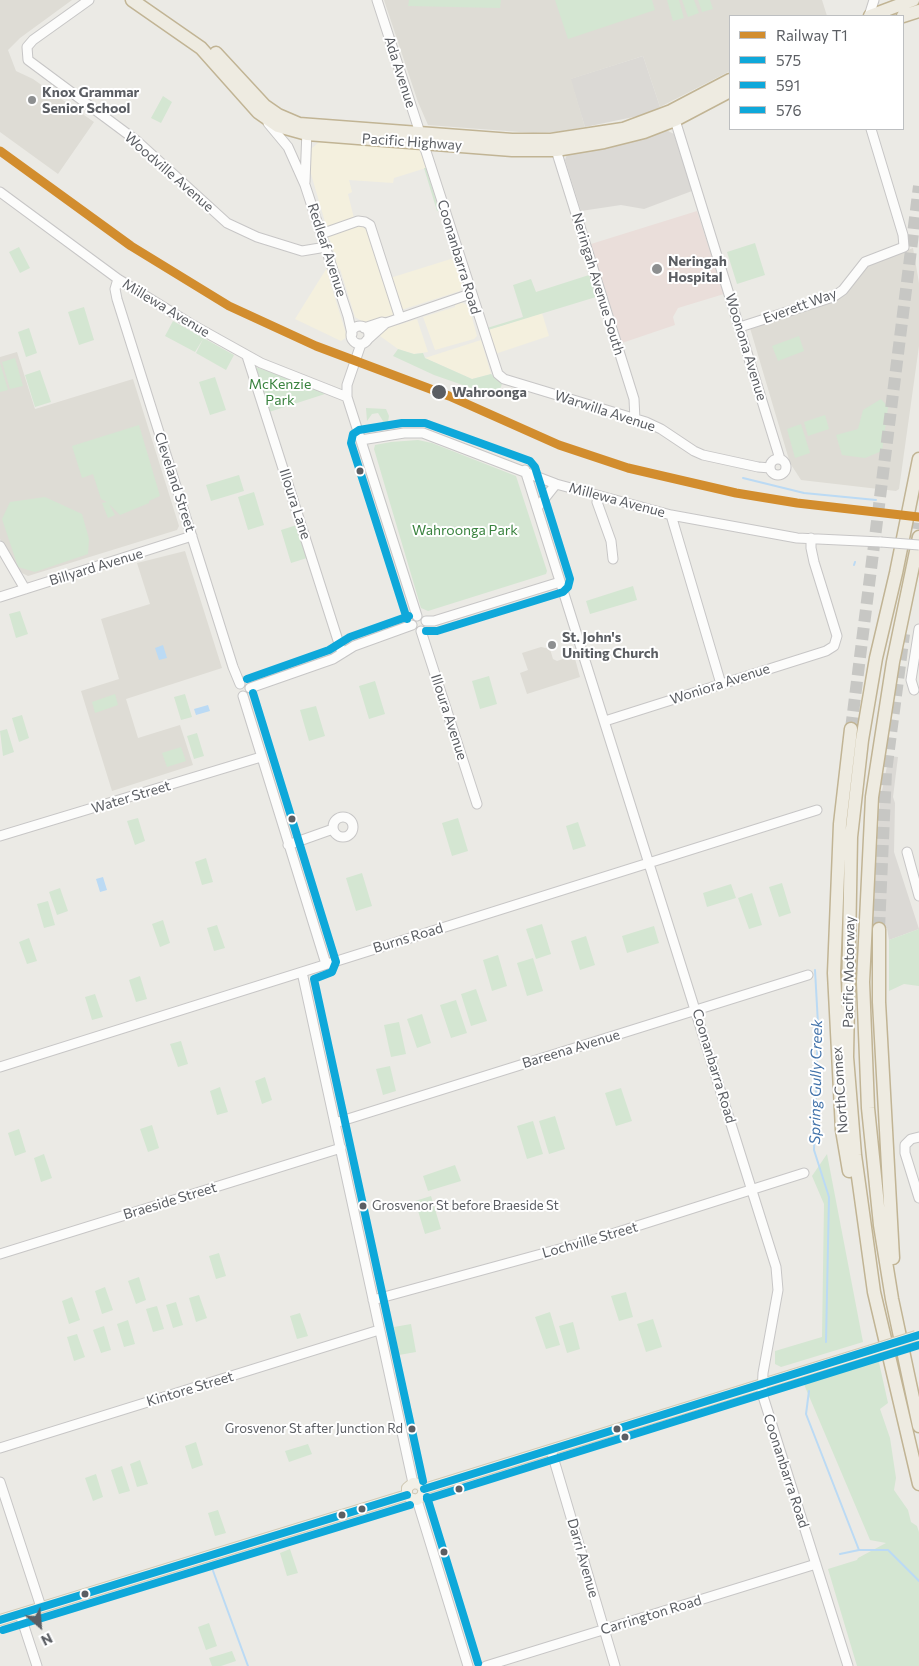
<!DOCTYPE html>
<style>
body{margin:0}
#map{position:relative;width:919px;height:1666px;overflow:hidden;background:#ebeae5;font-family:Commissioner,sans-serif}
canvas{display:block}
.legend{position:absolute;left:729px;top:15px;width:175px;height:115px;box-sizing:border-box;background:#fff;border:1px solid #bdbfc1;margin:0;padding:6px 9px;list-style:none;font-size:15px;color:#5b5e63}
.legend li{display:flex;align-items:center;gap:10px;height:25px}
.legend b{width:25px;border:1px solid #bdbfc1}
.north{position:absolute;left:15px;top:1601px;width:50px;height:50px;-webkit-text-stroke:4px #fff;paint-order:stroke;rotate:153deg;font-size:14px;font-weight:700;line-height:20px;text-align:center;color:#5b5e63}
.north::after{content:'';display:block;margin:auto;width:18px;height:22px;background:#5b5e63;clip-path:polygon(50% 0,100% 100%,50% 72%,0 100%)}
</style>
<div id="map">
<canvas width="919" height="1666"></canvas>
<ul class="legend">
<li><b style="height:6px;background:#d28d2e"></b>Railway T1</li>
<li><b style="height:6px;background:#0ea8da"></b>575</li>
<li><b style="height:6px;background:#0ea8da"></b>591</li>
<li><b style="height:6px;background:#0ea8da"></b>576</li>
</ul>
<div class="north">N</div>
</div>
<script>
const ctx = document.querySelector('canvas').getContext('2d');
ctx.lineJoin = 'round';
function fill(path, color) { ctx.fillStyle = color; ctx.fill(path, 'evenodd'); }
const toPath = rows => new Path2D(rows.map(r => 'M' + r).join(''));
function stroke(path, color, width, dash) { ctx.strokeStyle = color; ctx.lineWidth = width; ctx.lineCap = dash ? 'butt' : 'round'; ctx.setLineDash(dash || []); ctx.stroke(path); }
function write(font, color, halo, rows, align = 'center') {
  ctx.font = font + ' Commissioner,sans-serif'; ctx.lineWidth = 4; ctx.setLineDash([]); ctx.textBaseline = 'middle'; ctx.strokeStyle = halo; ctx.fillStyle = color; for (const [text, x, y, turn = 0] of rows) {
    ctx.save(); ctx.translate(x, y); ctx.rotate((+turn || 0) * Math.PI / 180); ctx.textAlign = isNaN(turn) ? turn : align; if (halo) ctx.strokeText(text, 0, 0); ctx.fillText(text, 0, 0); ctx.restore();
  }
}
const commercial = toPath([
 [319,142,417,148,421,153,426,168,394,178,393,183,349,180,352,192,348,194,354,218,326,228,323,225,325,222,309,167,311,149],
 [359,223,368,226,394,312,392,316,381,317,365,323,355,317,340,269,337,270,335,264,336,258,330,240,327,238,328,235],
 [454,258,462,284,460,291,401,310,390,278],
 [328,266,330,271,328,275,347,337,341,341,295,319],
 [461,302,469,306,477,336,474,339,435,350,423,317,455,307,455,304],
 [542,313,549,336,495,354,488,330],
 [417,319,428,352,414,354,398,349,380,336,388,325,398,325],
 [481,340,491,374,472,379,425,358]
]);
const industrial = toPath([
 [643,56,660,107,643,115,585,127,570,79],
 [666,130,674,134,692,191,644,209,621,205,581,211,565,160,567,154],
 [889,756,898,757,893,797,895,803,894,852,919,929,889,940,887,928,872,928,880,801]
]);
const education = toPath([
 [0,0,72,0,20,38,8,50,16,71,33,79,94,122,58,174,0,132],
 [384,0,822,0,827,16,730,16,730,71,660,107,643,56,571,79,585,127,558,132,533,133,428,125,418,102],
 [913,248,919,283,919,346,899,489,896,491,801,480,790,463,750,328,826,302,867,265],
 [17,352,35,409,133,379,179,526,177,530,28,576,22,573,11,561,0,539,0,357],
 [185,551,222,668,126,699,138,738,180,725,193,765,112,791,81,691,119,679,101,619,150,604,137,563],
 [541,647,550,649,553,659,557,661,574,655,580,677,527,694,520,673,528,670,522,653]
]);
const medical = toPath([
 [697,211,724,294,678,308,673,317,675,325,622,343,591,244]
]);
const green = toPath([
 [409,0,501,0,500,8,408,6],
 [555,0,652,0,655,10,568,39],
 [667,0,679,0,684,18,673,21],
 [682,0,694,0,699,13,688,17],
 [698,0,710,0,713,9,702,12],
 [163,96,172,102,161,123,151,118],
 [424,168,426,168,439,210,437,211],
 [755,243,765,275,737,284,727,252],
 [19,247,30,268,20,273,9,252],
 [589,275,596,297,488,330,487,328,523,317,513,285,531,279,536,292],
 [84,307,94,340,79,345,68,312],
 [173,321,234,355,226,370,196,353,203,339,195,352,165,336],
 [29,328,37,353,26,357,18,332],
 [799,336,804,351,778,361,772,346],
 [398,349,414,354,423,353,425,358,472,379,491,374,502,384,499,392,474,389,434,375,393,356],
 [15,358,23,386,10,389,2,362],
 [0,363,8,390,0,392],
 [256,367,304,384,325,394,269,412],
 [40,370,51,402,35,407,25,375],
 [215,377,226,410,210,415,199,382],
 [881,399,888,407,882,451,865,458,842,455,836,435,858,429,863,410],
 [366,408,386,409,389,416,387,428,377,429,369,426,368,424,379,426,383,421,378,413,372,414,367,421],
 [825,415,829,429,808,436,804,422],
 [801,424,810,453,795,458,787,429],
 [139,425,160,496,149,501,149,503,120,515,109,504,115,515,108,518,102,503,107,502,101,499,93,474,82,478,72,446],
 [418,440,432,443,516,476,547,571,546,574,428,611,421,608,374,449,375,445,391,442],
 [239,475,244,491,211,501,206,485],
 [254,492,264,525,248,530,238,497],
 [45,497,82,514,89,539,88,554,35,572,18,567,2,519,10,502],
 [297,525,307,558,291,563,281,530],
 [633,586,637,600,590,614,586,601],
 [20,611,28,634,16,638,9,614],
 [489,676,497,704,480,709,472,681],
 [375,681,385,714,369,719,359,686],
 [115,694,118,705,95,713,92,702],
 [185,694,192,717,181,720,174,697],
 [316,706,325,736,309,741,300,710],
 [22,715,29,738,19,742,12,718],
 [7,729,14,752,3,756,0,731],
 [197,733,204,756,194,759,187,736],
 [181,747,186,761,167,767,162,753],
 [138,818,145,841,135,845,127,821],
 [458,818,468,851,452,856,442,823],
 [578,822,586,846,573,850,566,826],
 [206,858,213,882,202,885,195,862],
 [362,873,372,906,356,911,346,878],
 [782,883,791,913,779,917,769,887],
 [731,884,736,898,707,907,703,893],
 [60,888,68,911,57,915,49,892],
 [752,893,762,925,749,929,738,898],
 [48,901,55,925,44,928,37,904],
 [163,920,170,943,160,947,152,924],
 [542,924,551,954,536,959,526,929],
 [217,925,225,948,214,951,207,928],
 [654,926,659,943,627,953,622,936],
 [919,929,919,986,904,984,889,991,889,940],
 [586,936,595,965,580,970,571,941],
 [29,938,37,961,27,964,19,942],
 [498,955,507,986,492,991,483,960],
 [533,958,543,991,527,996,517,963],
 [140,976,147,999,136,1002,129,980],
 [476,989,487,1021,471,1026,461,994],
 [95,994,103,1017,92,1020,85,997],
 [456,1000,467,1033,451,1038,440,1005],
 [422,1014,431,1043,417,1048,407,1019],
 [399,1022,406,1054,391,1057,384,1025],
 [181,1041,188,1064,178,1067,170,1044],
 [390,1066,396,1091,383,1095,376,1069],
 [265,1077,272,1100,262,1104,255,1081],
 [220,1087,228,1112,217,1115,210,1091],
 [621,1088,632,1121,616,1126,605,1093],
 [555,1116,565,1149,549,1154,539,1121],
 [533,1121,543,1154,527,1159,517,1126],
 [152,1125,159,1148,148,1152,140,1129],
 [19,1129,26,1152,15,1156,8,1133],
 [44,1154,52,1178,41,1182,34,1158],
 [827,1154,863,1342,781,1367,775,1364,775,1351,822,1337,824,1204,812,1176],
 [455,1165,461,1181,428,1191,423,1176],
 [431,1196,441,1229,425,1234,415,1201],
 [219,1253,226,1276,216,1279,209,1256],
 [139,1277,146,1300,136,1304,128,1281],
 [105,1287,113,1310,102,1314,95,1291],
 [626,1292,633,1317,619,1321,611,1296],
 [199,1295,207,1318,196,1322,189,1298],
 [72,1297,80,1320,69,1324,62,1301],
 [176,1302,183,1325,173,1328,166,1305],
 [157,1306,164,1329,153,1332,146,1309],
 [550,1312,560,1345,546,1349,535,1317],
 [300,1313,308,1336,297,1339,290,1316],
 [653,1319,662,1347,646,1352,637,1324],
 [128,1320,135,1344,124,1347,117,1324],
 [573,1322,580,1349,567,1353,559,1326],
 [411,1324,416,1352,399,1355,394,1327],
 [104,1326,111,1350,101,1353,93,1330],
 [77,1334,85,1357,74,1361,67,1337],
 [878,1358,888,1403,880,1409,890,1438,896,1478,894,1490,908,1510,911,1522,917,1526,919,1532,919,1666,857,1666,828,1569,857,1560,858,1558,886,1543,870,1540,803,1382],
 [196,1442,203,1465,192,1469,185,1446],
 [308,1444,312,1454,289,1462,285,1451],
 [140,1460,148,1484,137,1487,130,1464],
 [122,1466,130,1491,119,1494,111,1470],
 [96,1474,103,1497,93,1501,85,1478],
 [218,1510,226,1533,215,1536,208,1513],
 [290,1549,298,1573,287,1576,280,1553],
 [209,1623,217,1646,206,1650,198,1627],
 [232,1651,236,1661,221,1666,212,1666,209,1658]
]);
const water = toPath([
 [163,645,167,658,159,660,155,648],
 [208,705,210,711,196,715,194,709],
 [103,877,107,890,100,892,96,879]
]);
const stream = toPath([
 [743,478,804,493,876,500],
 [854,565,855,562],
 [815,970,818,1024,814,1150,829,1197,826,1342],
 [809,1391,806,1414,859,1550],
 [840,1554,859,1550,888,1550,919,1581],
 [212,1568,248,1666]
]);
const highwayTunnel = toPath([
 [916,547,919,523],
 [851,729,919,186],
 [879,929,886,772,904,634]
]);
const minor = toPath([
 [89,0,33,40,27,47,28,60,137,141,227,223,257,237,302,251,326,247],
 [377,0,498,374,504,379,646,422,661,429,694,451,703,455,758,467,770,468],
 [869,16,874,0],
 [675,120,780,459],
 [268,123,288,147,305,185,348,316,352,334],
 [556,150,634,399,635,420],
 [305,182,307,130],
 [0,192,118,279,191,324,261,363,347,397],
 [321,234,358,221,365,222,370,225,400,318],
 [118,279,115,289,117,299,233,667,240,684],
 '351 335a9 9 0 1 1 18 0a9 9 0 1 1-18 0Z',
 [740,327,833,297,843,290,865,262,904,247,903,235,871,129],
 [364,328,382,322,386,323,470,294],
 [366,341,386,323],
 [361,344,347,385,347,397,417,616],
 [247,356,342,653],
 [361,440,404,433,423,433,556,484,671,515,797,538,881,542],
 '770 467a8 8 0 1 1 16 0a8 8 0 1 1-16 0Z',
 [525,470,776,1267,778,1290,763,1373,762,1393,848,1666],
 [600,497,597,502,611,541,613,559],
 [537,508,556,484],
 [671,515,721,684],
 [0,546,25,589],
 [0,597,192,536],
 [426,621,434,621,560,582],
 [421,631,477,804],
 [250,688,333,659,354,646,412,625],
 [914,690,911,680,919,629],
 [243,696,326,964],
 [605,721,826,651,834,646,837,636,814,562,811,548,811,538],
 '333 827a10 10 0 1 1 20 0a10 10 0 1 1-20 0Z',
 [0,836,261,757],
 [288,845,333,829],
 [907,852,919,896],
 [302,972,413,1483],
 [0,1067,817,810],
 [335,1123,808,975],
 [919,1137,911,1139,905,1145,905,1153,919,1198],
 [0,1254,341,1148],
 [373,1300,596,1239,804,1173],
 [0,1448,379,1330],
 [551,1450,615,1666],
 [0,1482,41,1607],
 [417,1500,468,1666],
 [20,1614,37,1666],
 [486,1666,816,1564]
]);
const major = toPath([
 [424,1489,872,1350],
 [407,1495,407,1488,413,1483,419,1484,424,1489],
 [407,1495,410,1498,417,1500,422,1496,424,1489],
 [0,1620,407,1495]
]);
const highway = toPath([
 [132,0,201,48,258,112,278,126,307,134,512,150,556,150,604,142,644,132,675,120,730,91],
 [870,16,913,0],
 [903,16,919,11],
 [216,53,265,106,278,115,299,124,512,140,551,140,623,129,671,111,730,80],
 [919,459,896,573,876,658,862,740,851,837,847,1057,855,1155,874,1292,919,1484],
 [919,537,893,662,872,797,863,982,868,1108,880,1225,892,1299,919,1426],
 [879,929,879,1002,893,1258],
 [849,1171,842,1130,834,973,840,824,851,729]
]);
const minorBridge = toPath([
 [881,542,919,545]
]);
const majorBridge = toPath([
 [872,1350,916,1336]
]);
const bus1 = toPath([
 [424,1489,919,1335],
 [0,1620,407,1495]
]);
const bus2 = toPath([
 [427,1499,919,1345],
 [3,1630,410,1505]
]);
const bus3 = toPath([
 [407,619,351,443,353,434,359,430,402,423,425,423,530,461,535,467,570,579,568,587,563,592,437,631,426,631],
 [247,679,329,650,350,637,409,616],
 [253,693,336,962,332,972,314,979,423,1481],
 [427,1497,478,1663]
]);
const rail1 = toPath([
 [0,151,131,246,229,306,316,346,449,396,559,445,628,468,736,493,797,503,919,517]
]);
const markers = [
 [32,100,5,"#8d8f90"],
 [657,269,6,"#8d8f90"],
 [439,392,8,"#5b5e63"],
 [360,471,4.5,"#5b5e63"],
 [552,645,5,"#8d8f90"],
 [292,819,4.5,"#5b5e63"],
 [363,1206,4.5,"#5b5e63"],
 [412,1429,4.5,"#5b5e63"],
 [617,1429,4.5,"#5b5e63"],
 [625,1437,4.5,"#5b5e63"],
 [459,1489,4.5,"#5b5e63"],
 [362,1509,4.5,"#5b5e63"],
 [342,1515,4.5,"#5b5e63"],
 [444,1552,4.5,"#5b5e63"],
 [85,1594,4.5,"#5b5e63"]
];
const busNames = [
 ["Grosvenor St before Braeside St",372,1206],
 ["Grosvenor St after Junction Rd",403,1429,"right"]
];
const streetNames = [
 ["Ada Avenue",400,72,72],
 ["Pacific Highway",412,142,4],
 ["Woodville Avenue",169,172,41],
 ["Redleaf Avenue",327,250,72],
 ["Coonanbarra Road",459,257,73],
 ["Neringah Avenue South",598,284,73],
 ["Everett Way",800,306,-20],
 ["Millewa Avenue",166,308,31],
 ["Woonona Avenue",746,347,73],
 ["Warwilla Avenue",605,411,18],
 ["Cleveland Street",175,482,72],
 ["Millewa Avenue",617,500,15],
 ["Illoura Lane",295,504,72],
 ["Billyard Avenue",96,567,-17],
 ["Woniora Avenue",720,684,-18],
 ["Illoura Avenue",449,717,72],
 ["Water Street",131,797,-17],
 ["Burns Road",408,938,-17],
 ["Pacific Motorway",849,972,-89],
 ["Bareena Avenue",571,1049,-17],
 ["Coonanbarra Road",714,1066,73],
 ["NorthConnex",840,1090,-94],
 ["Braeside Street",170,1201,-17],
 ["Lochville Street",590,1240,-16],
 ["Kintore Street",190,1389,-17],
 ["Coonanbarra Road",786,1471,72],
 ["Darri Avenue",583,1558,74],
 ["Carrington Road",651,1615,-17]
];
const poiNames = [
 ["Knox Grammar",42,92],
 ["Senior School",42,108],
 ["Neringah",668,261],
 ["Hospital",668,277],
 ["St. John's",562,637],
 ["Uniting Church",562,653]
];
const parkNames = [
 ["McKenzie",280,384],
 ["Park",280,400],
 ["Wahroonga Park",465,530]
];
const stopNames = [
 ["Wahroonga",452,392]
];
const waterNames = [
 ["Spring Gully Creek",816,1082,-89]
];
fill(commercial, '#f4f0de');
fill(industrial, '#dbd9d5');
fill(education, '#dedcd5');
fill(medical, '#eadeda');
fill(green, '#d4e6d2');
fill(water, '#bbdaf4');
stroke(stream, '#bbdaf4', 2);
stroke(highwayTunnel, '#c7c7c4', 12, [12, 6]);
stroke(minor, '#c7c6c6', 11);
stroke(major, '#d1cab5', 12);
stroke(highway, '#c1b494', 15);
stroke(minor, '#fcfcfb', 9);
stroke(major, '#f2f0e7', 10);
stroke(highway, '#eeebe1', 12);
stroke(minorBridge, '#c7c6c6', 11, []);
stroke(majorBridge, '#d1cab5', 12, []);
stroke(minorBridge, '#fcfcfb', 9);
stroke(majorBridge, '#f2f0e7', 10);
stroke(bus1, '#0ea8da', 8);
stroke(bus2, '#0ea8da', 8);
stroke(bus3, '#0ea8da', 8);
stroke(rail1, '#d28d2e', 9);
for (const [x, y, r, color] of markers) { const dot = new Path2D(); dot.arc(x, y, r, 0, 2 * Math.PI); ctx.fillStyle = color; ctx.fill(dot); stroke(dot, '#fff', 2); }
write('13px', '#5b5e63', '#fff', busNames, 'left');
write('14px', '#5b5e63', '#fff', streetNames);
write('bold 14px', '#5b5e63', '#fff', poiNames, 'left');
write('14px', '#3a833f', '#fff', parkNames);
write('bold 14px', '#5b5e63', '#fff', stopNames, 'left');
write('italic 15px', '#4474ab', '#fff', waterNames);
</script>
